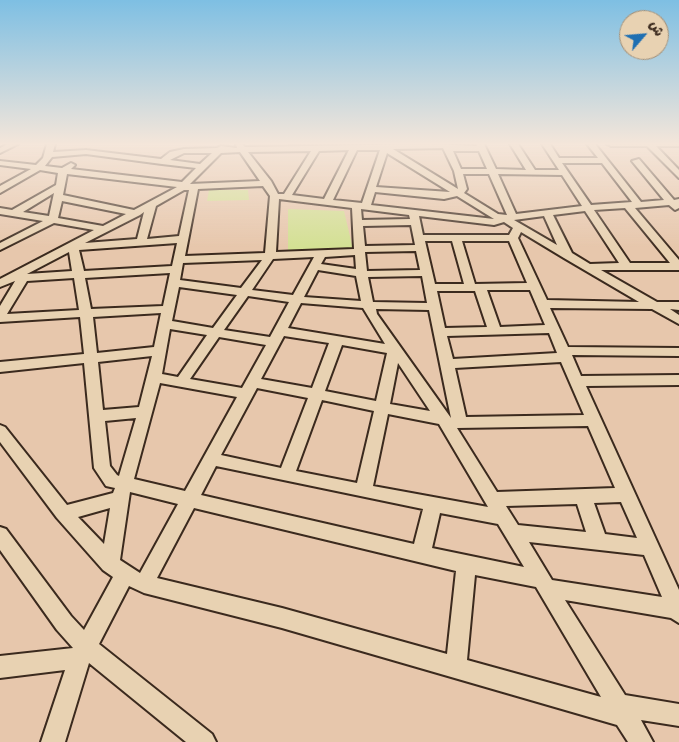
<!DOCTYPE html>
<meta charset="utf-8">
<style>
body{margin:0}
#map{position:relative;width:679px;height:742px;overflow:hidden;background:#e7c7ac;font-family:Sriracha,"Playpen Sans Arabic",sans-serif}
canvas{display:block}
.north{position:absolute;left:619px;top:10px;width:50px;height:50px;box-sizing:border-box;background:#e8d2b2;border:1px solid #a38f77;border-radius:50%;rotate:63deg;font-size:14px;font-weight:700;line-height:20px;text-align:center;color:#3b2a1e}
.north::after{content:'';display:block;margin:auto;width:18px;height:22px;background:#1f6fb2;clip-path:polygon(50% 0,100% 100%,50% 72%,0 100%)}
</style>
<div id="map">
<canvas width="679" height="742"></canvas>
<div class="north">ش</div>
</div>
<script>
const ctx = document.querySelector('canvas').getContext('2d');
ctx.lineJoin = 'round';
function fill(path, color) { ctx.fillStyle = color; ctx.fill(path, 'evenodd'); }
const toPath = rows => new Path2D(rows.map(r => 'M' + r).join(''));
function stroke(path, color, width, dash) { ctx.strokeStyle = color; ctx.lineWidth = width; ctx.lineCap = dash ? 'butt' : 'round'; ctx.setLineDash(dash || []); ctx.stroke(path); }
const green = toPath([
 [209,190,248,190,249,200,207,201],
 [288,209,344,211,353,249,288,252]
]);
const minor = toPath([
 [8,144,18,144,0,153,0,148,8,144],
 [47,144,55,144,53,152,86,150,161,159,170,152,184,149,217,148,221,146,237,148,236,144,242,144,245,147,431,144,477,146,476,144,484,144,496,169,526,170,510,144,518,144,535,170,559,170,542,144,550,144,559,158,598,158,587,144,595,144,641,202,664,200,632,161,639,159,674,200,679,199,679,208,675,210,669,205,635,208,679,260,679,270,601,270,657,302,679,302,679,310,670,309,679,315,679,324,652,309,550,308,568,347,679,348,679,356,572,355,581,376,679,375,679,385,586,386,679,590,679,623,671,618,565,600,625,695,679,704,679,726,641,720,653,742,628,742,617,725,282,628,144,593,129,586,99,644,212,734,216,742,186,742,89,663,65,742,41,742,65,670,0,678,0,656,73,648,57,630,0,550,0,527,6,529,71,616,84,630,113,577,103,570,57,518,0,442,0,425,5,427,67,505,113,493,115,488,106,486,94,468,84,363,0,372,0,362,84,354,80,317,0,322,0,306,15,281,0,287,0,279,94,230,54,223,0,250,0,243,43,221,0,214,0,208,12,210,56,185,58,173,40,170,0,193,0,186,31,169,0,165,0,161,36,165,43,158,47,144],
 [443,148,454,171,458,189,393,149,443,148],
 [349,150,324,199,292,195,319,151,349,150],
 [357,150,380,150,362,203,333,200,357,150],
 [311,151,284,194,278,194,271,181,248,152,311,151],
 [453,151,479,151,487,169,461,169,453,151],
 [240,152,260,181,190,184,221,153,240,152],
 [184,153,212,153,200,164,170,160,184,153],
 [387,153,450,192,376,187,387,153],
 [86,154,162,164,196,168,182,182,71,169,75,165,71,163,62,168,45,166,52,157,86,154],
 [562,163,602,163,632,202,591,205,562,163],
 [67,174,177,187,134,210,63,195,67,174],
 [463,174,489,174,507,215,498,214,464,193,467,189,463,174],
 [498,174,562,175,582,206,516,214,498,174],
 [263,186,270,196,265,253,185,256,198,189,263,186],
 [184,190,189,190,179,236,147,239,156,206,184,190],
 [375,192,444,199,457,196,494,219,371,205,375,192],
 [54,193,49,216,23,212,54,193],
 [279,199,352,208,354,249,276,252,279,199],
 [62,201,126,214,103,226,58,218,62,201],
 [625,208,670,263,630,263,594,210,625,208],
 [361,209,409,215,410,219,362,220,361,209],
 [585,211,619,263,590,264,572,253,553,215,585,211],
 [144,212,137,239,85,243,140,215,144,212],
 [419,216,494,225,504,222,513,228,509,235,423,235,419,216],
 [544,216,557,245,514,220,544,216],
 [411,225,415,245,365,246,363,226,411,225],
 [521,232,564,258,639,302,547,300,518,238,521,232],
 [425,241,452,241,464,284,435,284,425,241],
 [462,241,509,241,527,283,475,284,462,241],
 [177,243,172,266,84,271,79,250,177,243],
 [416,251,420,270,367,271,365,252,416,251],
 [69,252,72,271,27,274,69,252],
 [355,255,356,269,321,264,325,257,355,255],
 [314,257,293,295,252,290,273,259,314,257],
 [262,260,241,288,180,280,183,263,262,260],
 [318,270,356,276,361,301,304,297,318,270],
 [170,273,163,306,91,309,85,278,170,273],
 [422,276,427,303,373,302,368,277,422,276],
 [74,278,79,310,7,314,27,281,74,278],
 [179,287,237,295,213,328,172,321,179,287],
 [487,290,530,290,545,325,500,327,487,290],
 [437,291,475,291,487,327,445,328,437,291],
 [248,296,289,302,270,337,224,330,248,296],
 [301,303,363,308,385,344,288,328,301,303],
 [376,309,429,310,451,418,377,314,376,309],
 [161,313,154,347,97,353,93,317,161,313],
 [170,329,207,335,178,377,162,374,170,329],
 [549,333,557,353,453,359,447,336,549,333],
 [284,336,329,343,312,388,261,379,284,336],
 [219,337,266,345,242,388,190,379,219,337],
 [342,345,387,353,376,401,325,391,342,345],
 [152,356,139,407,103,410,98,362,152,356],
 [561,362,584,415,466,417,455,368,561,362],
 [398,363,430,411,390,404,398,363],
 [160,383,237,397,185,491,134,479,160,383],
 [257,388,308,398,281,468,221,455,257,388],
 [322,400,374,411,357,483,296,471,322,400],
 [388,414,439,424,488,507,373,486,388,414],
 [136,418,119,476,117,475,110,466,105,421,136,418],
 [588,426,615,488,497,492,457,428,588,426],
 [216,466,423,509,414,544,201,495,216,466],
 [130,492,178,504,140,573,120,560,130,492],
 [621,502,637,538,605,534,594,503,621,502],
 [577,504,586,532,518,525,506,506,577,504],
 [110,508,104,544,78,517,110,508],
 [194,508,456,571,447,654,282,608,157,578,194,508],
 [440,513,498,524,524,567,432,548,440,513],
 [529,542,644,555,662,597,552,580,529,542],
 [475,575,536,587,601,697,467,660,475,575],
 [607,144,679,144,679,146,656,146,679,170,679,178,647,146,611,146,607,144]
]);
fill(green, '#d3e093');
stroke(minor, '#3b2a1e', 4);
fill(minor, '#e8d2b2');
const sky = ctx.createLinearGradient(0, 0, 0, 248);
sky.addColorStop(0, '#7ebfe3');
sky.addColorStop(0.58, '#f4e6da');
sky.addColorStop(1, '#f4e6da00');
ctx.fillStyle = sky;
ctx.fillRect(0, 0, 679, 248);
</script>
